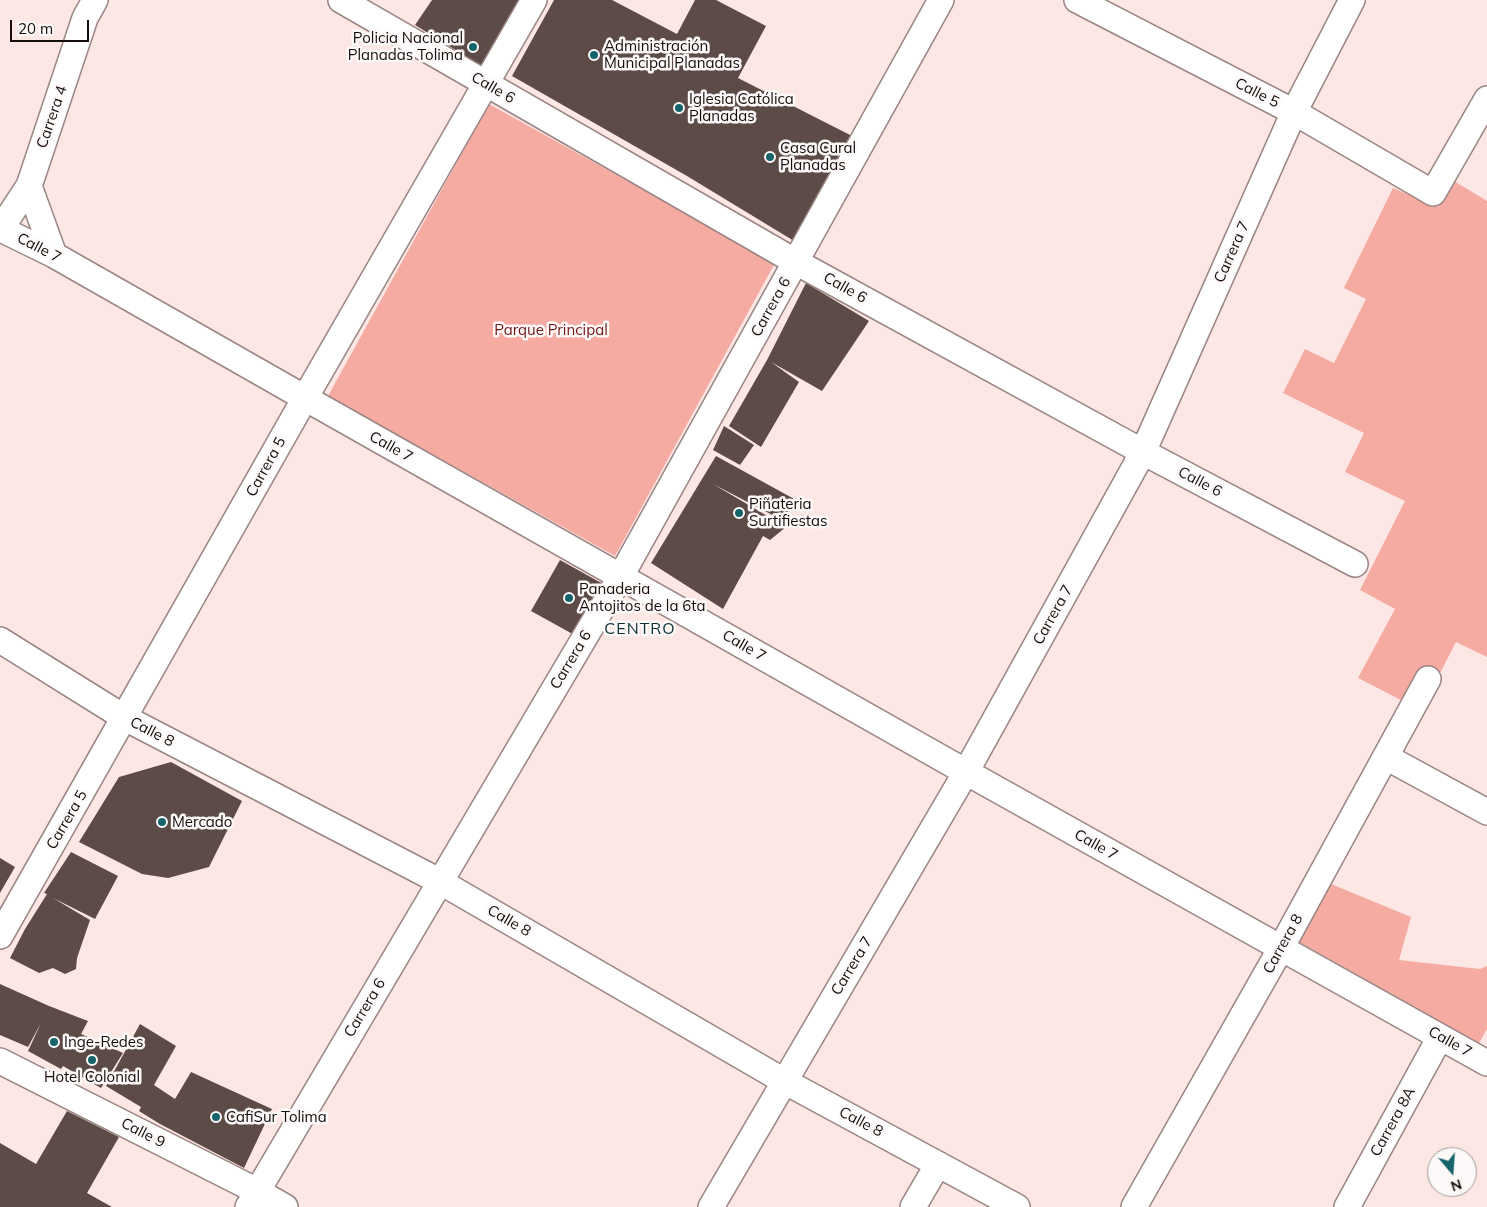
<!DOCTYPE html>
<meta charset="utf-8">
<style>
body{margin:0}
#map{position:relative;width:1487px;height:1207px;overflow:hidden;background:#fde7e4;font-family:Mulish,sans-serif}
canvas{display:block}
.north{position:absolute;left:1427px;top:1147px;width:50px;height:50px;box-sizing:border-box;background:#fdf9f8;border:1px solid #a09b9a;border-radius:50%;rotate:162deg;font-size:14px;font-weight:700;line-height:20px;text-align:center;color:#150e0d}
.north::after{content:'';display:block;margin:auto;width:18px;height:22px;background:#15636b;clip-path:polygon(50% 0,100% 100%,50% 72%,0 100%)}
.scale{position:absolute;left:10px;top:20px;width:79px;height:22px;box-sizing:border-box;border:2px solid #150e0d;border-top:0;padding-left:6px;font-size:15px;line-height:18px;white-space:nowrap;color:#150e0d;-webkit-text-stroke:4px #fdf9f8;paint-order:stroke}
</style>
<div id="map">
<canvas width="1487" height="1207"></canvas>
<div class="north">N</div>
<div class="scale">20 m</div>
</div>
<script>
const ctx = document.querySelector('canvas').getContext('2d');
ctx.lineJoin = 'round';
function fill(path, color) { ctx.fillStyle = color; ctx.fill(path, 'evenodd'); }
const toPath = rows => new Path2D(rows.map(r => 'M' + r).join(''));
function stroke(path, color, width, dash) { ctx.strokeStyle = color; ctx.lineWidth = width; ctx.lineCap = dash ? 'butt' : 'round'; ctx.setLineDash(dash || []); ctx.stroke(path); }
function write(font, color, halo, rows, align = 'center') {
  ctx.font = font + ' Mulish,sans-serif'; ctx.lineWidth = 5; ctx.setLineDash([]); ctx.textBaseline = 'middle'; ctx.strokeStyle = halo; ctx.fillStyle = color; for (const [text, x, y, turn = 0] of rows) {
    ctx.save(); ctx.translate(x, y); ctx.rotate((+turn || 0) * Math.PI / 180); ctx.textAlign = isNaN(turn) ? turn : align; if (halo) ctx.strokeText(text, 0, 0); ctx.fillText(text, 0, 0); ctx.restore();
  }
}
const green = toPath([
 [489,104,775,263,615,556,328,396],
 [1454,181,1487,201,1487,657,1456,642,1420,712,1403,701,1358,678,1395,609,1360,590,1405,501,1345,472,1364,433,1283,393,1305,349,1334,363,1366,299,1344,288,1393,188,1438,207],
 [1331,884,1411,917,1399,960,1480,969,1487,966,1487,1029,1479,1043,1299,942]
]);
const building = toPath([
 [432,0,522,0,485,68,415,25],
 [554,0,612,0,677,34,695,0,716,0,766,26,738,78,854,137,794,241,687,176,512,76],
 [806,283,869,321,822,391,771,362,799,382,761,447,729,426,767,360],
 [724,426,754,445,740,465,713,450],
 [716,456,796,500,782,520,713,484,786,527,770,540,763,536,723,609,651,563],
 [560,560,605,585,578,637,531,611],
 [171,762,242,801,209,867,168,878,142,874,79,842,119,777],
 [71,852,118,876,95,919,53,898,90,920,77,958,76,969,65,974,53,968,39,973,10,958,25,929,47,894,44,893],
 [0,858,15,867,0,893],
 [0,984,49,1006,88,1021,81,1034,123,1053,101,1088,63,1066,61,1069,28,1051,41,1023,28,1047,0,1035],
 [140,1024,176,1046,154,1085,175,1099,191,1072,272,1109,244,1168,160,1124,139,1111,141,1107,106,1086],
 [67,1111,119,1137,87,1193,112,1207,0,1207,0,1143,36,1164]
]);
const minor = toPath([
 [341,0,796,262,1143,452,1355,564],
 [1077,0,1294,112,1433,193,1487,99],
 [29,186,54,255],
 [1,229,54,255,305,398,966,772,1487,1063],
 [0,230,29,186,85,18,95,0],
 [0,640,125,718,439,881,784,1081,1017,1207],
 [1386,757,1487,812],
 [0,936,305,398,534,0],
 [0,1061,257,1191,285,1207],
 [248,1207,621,576,941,0],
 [711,1207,966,772,1143,452,1294,112,1352,0],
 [913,1207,938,1164],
 [1134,1207,1281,948,1428,679],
 [1347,1207,1440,1037]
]);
const markers = [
 [473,47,5,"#15636b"],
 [594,55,5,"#15636b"],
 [679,108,5,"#15636b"],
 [770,157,5,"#15636b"],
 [739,513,5,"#15636b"],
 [569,598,5,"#15636b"],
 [162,822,5,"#15636b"],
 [54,1042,5,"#15636b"],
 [92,1060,5,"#15636b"],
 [216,1117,5,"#15636b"]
];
const poiNames = [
 ["Policia Nacional",463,38,"right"],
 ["Planadas Tolima",463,55,"right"],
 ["Administración",604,46],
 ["Municipal Planadas",604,63],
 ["Iglesia Católica",689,99],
 ["Planadas",689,116],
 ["Casa Cural",780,148],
 ["Planadas",780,165],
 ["Piñateria",749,504],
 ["Surtifiestas",749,521],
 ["Panaderia",579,589],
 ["Antojitos de la 6ta",579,606],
 ["Mercado",172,822],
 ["Inge-Redes",64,1042],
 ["Hotel Colonial",92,1077,"center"],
 ["CafiSur Tolima",226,1117]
];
const streetNames = [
 ["Calle 6",493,88,30],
 ["Calle 5",1257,93,27],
 ["Carrera 4",52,117,-71],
 ["Calle 7",39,248,27],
 ["Carrera 7",1232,252,-66],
 ["Calle 6",845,288,29],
 ["Carrera 6",771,307,-61],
 ["Calle 7",391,447,29],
 ["Carrera 5",266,467,-61],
 ["Calle 6",1200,482,28],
 ["Carrera 7",1053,615,-61],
 ["Calle 7",744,646,30],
 ["Carrera 6",571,660,-59],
 ["Calle 8",152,732,27],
 ["Carrera 5",67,820,-60],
 ["Calle 7",1096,845,29],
 ["Calle 8",509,921,30],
 ["Carrera 8",1283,944,-61],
 ["Carrera 7",852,966,-59],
 ["Carrera 6",365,1008,-59],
 ["Calle 7",1450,1042,29],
 ["Calle 8",861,1122,28],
 ["Carrera 8A",1393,1122,-61],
 ["Calle 9",143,1133,27]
];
const parkNames = [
 ["Parque Principal",551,330]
];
const neighbourhoodNames = [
 ["CENTRO",640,629]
];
fill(green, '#f5aaa2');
fill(building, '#5d4b48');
stroke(minor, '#998583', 28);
stroke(minor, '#fff', 25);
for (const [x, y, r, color] of markers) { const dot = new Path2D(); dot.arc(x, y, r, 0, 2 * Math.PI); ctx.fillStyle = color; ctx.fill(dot); stroke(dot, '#fdf9f8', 2); }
write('15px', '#150e0d', '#fdf9f8', poiNames, 'left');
write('15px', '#150e0d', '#fdf9f8', streetNames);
write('15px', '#711616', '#fdf9f8', parkNames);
ctx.letterSpacing = '1px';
write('16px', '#0d3034', '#fdf9f8', neighbourhoodNames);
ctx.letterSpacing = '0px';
</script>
